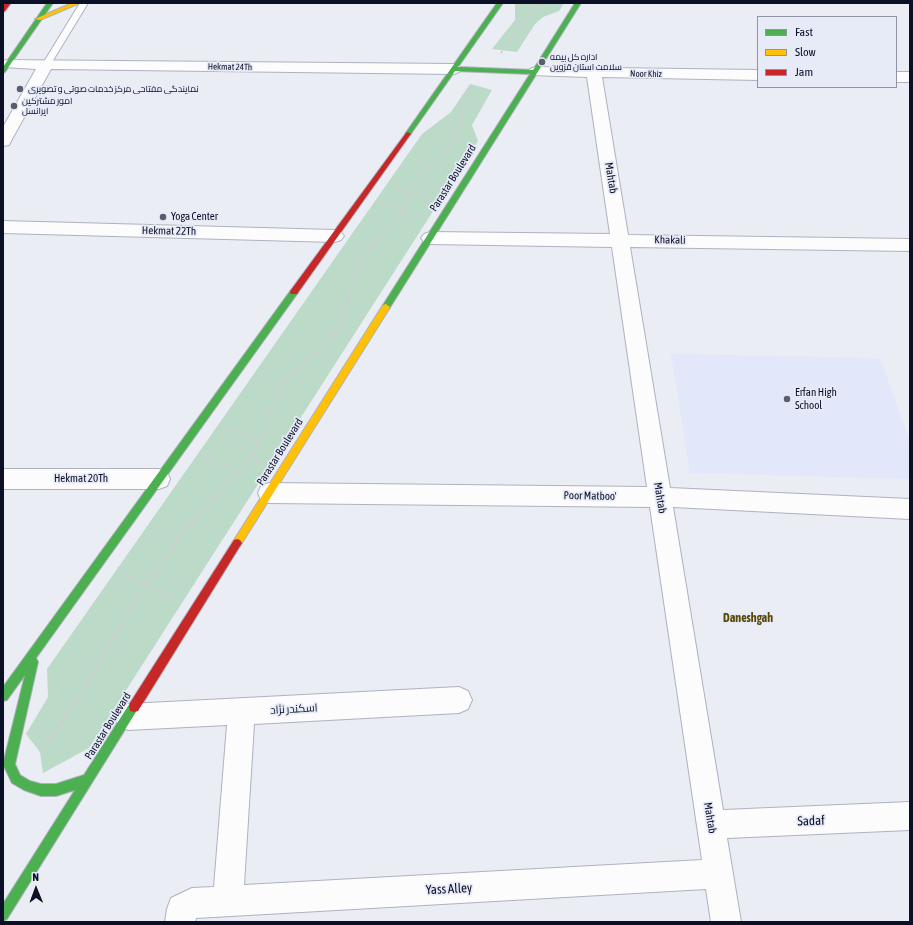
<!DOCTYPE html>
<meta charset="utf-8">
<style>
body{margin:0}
#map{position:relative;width:913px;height:925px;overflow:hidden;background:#ebedf4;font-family:"Asap Condensed",sans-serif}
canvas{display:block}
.frame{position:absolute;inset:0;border:4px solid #0b1026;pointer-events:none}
.legend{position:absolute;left:757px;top:16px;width:140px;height:72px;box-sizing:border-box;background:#e7ebf8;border:1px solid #8f93a4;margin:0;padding:5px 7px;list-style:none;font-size:12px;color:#0b1026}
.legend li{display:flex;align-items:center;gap:8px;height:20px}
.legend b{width:20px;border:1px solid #8f93a4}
.north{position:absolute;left:16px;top:869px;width:40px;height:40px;-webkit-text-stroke:3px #e7ebf8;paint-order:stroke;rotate:359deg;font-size:11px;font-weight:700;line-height:16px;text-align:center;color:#0b1026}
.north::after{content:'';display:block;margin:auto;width:14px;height:18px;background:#0b1026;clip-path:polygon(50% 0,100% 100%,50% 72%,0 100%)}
</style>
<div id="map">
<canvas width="913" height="925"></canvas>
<div class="frame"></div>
<ul class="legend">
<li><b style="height:5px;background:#4caf50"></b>Fast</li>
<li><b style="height:5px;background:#ffc107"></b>Slow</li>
<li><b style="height:5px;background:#c62828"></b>Jam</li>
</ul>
<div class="north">N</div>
</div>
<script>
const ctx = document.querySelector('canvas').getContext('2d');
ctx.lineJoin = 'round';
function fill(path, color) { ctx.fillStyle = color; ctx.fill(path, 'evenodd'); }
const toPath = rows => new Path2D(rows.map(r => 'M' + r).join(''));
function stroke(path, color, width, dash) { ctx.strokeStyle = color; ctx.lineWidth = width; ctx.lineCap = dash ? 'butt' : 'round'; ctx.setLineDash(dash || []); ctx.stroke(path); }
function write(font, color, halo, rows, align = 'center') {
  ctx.font = font + ' "Asap Condensed",Cairo,sans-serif'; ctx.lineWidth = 3.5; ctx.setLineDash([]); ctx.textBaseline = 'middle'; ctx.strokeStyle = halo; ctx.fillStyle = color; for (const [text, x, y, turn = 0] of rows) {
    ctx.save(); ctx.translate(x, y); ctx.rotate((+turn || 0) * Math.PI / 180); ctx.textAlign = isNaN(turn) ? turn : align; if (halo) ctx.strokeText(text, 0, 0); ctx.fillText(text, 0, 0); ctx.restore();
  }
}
const built = toPath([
 [671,354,880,358,910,441,910,479,690,473]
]);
const green = toPath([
 [515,3,564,3,559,11,543,17,535,24,517,52,492,49,515,20],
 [470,84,492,90,472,125,478,141,89,748,43,773,40,752,26,734,48,697,47,669,422,134,451,112]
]);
const pathFar2 = toPath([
 [501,53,533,10,545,3],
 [393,188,431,199],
 [382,204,419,216],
 [384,233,403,211,418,175,446,152,464,123,460,113,462,102,471,88]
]);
const pathFar1 = toPath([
 [225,429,261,440],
 [213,447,205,460,239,471],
 [251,458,261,461],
 [181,534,251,458,261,440,270,413,289,376,326,346,341,323,361,259,385,232]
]);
const path = toPath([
 [121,574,175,597],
 [40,752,78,699,145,585,182,533]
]);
const lane = toPath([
 [80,3,88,3,49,67,43,67,42,65,80,3]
]);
const street = toPath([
 [7,60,454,64,459,66,462,69,459,72,454,74,51,69,11,141,9,145,3,146,3,127,36,69,3,67,3,61,7,60],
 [535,67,758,70,758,80,602,77,628,235,910,239,910,251,630,247,670,488,910,499,910,519,673,507,723,810,910,802,910,830,727,838,741,922,711,922,706,889,196,918,195,922,165,922,167,909,171,898,192,888,214,887,227,725,128,730,119,726,115,717,119,708,128,704,459,687,468,691,472,700,468,709,459,713,254,724,244,885,702,860,650,507,269,503,261,500,258,493,261,486,269,483,647,487,612,247,430,244,424,242,421,238,424,234,430,232,610,234,587,77,530,75,527,72,530,69,535,67],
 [896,72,910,72,910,82,896,82,896,72],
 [3,221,335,230,341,232,344,236,341,240,335,242,3,233,3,221],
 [3,469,159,469,167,472,170,479,167,486,159,489,3,489,3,469]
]);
const fast = toPath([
 [47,3,53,3,5,72,3,73,3,67,47,3],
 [497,3,503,3,458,67,533,70,575,3,581,3,389,309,383,309,382,307,383,305,530,74,455,71,410,135,408,136,405,134,497,3],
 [294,289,298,292,297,294,36,658,38,662,15,764,20,775,30,781,41,784,56,784,84,775,130,703,134,702,138,703,139,707,7,919,3,921,3,904,75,790,56,796,41,796,24,790,12,783,3,764,25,675,7,700,3,701,3,687,291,290,294,289]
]);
const slow = toPath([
 [72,3,80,3,40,20,35,19,72,3],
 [386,304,390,307,389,309,240,546,237,547,234,546,232,543,234,540,383,305,386,304]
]);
const jam = toPath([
 [5,3,11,3,5,11,3,12,3,6,5,3],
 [408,132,411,134,410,135,297,294,291,294,290,292,291,290,406,133,408,132],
 [237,539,240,540,242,543,240,546,138,711,134,712,130,711,129,707,130,703,234,540,237,539]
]);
const markers = [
 [542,62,4,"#595d6e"],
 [20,89,4,"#595d6e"],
 [14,106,4,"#595d6e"],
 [163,217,4,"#595d6e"],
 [787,399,4,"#595d6e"]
];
const farPoinames = [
 ["اداره کل بیمه",550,57],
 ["سلامت استان قزوین",550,67],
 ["نمایندگی مفتاحی مرکز خدمات صوتی و تصویری",28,89],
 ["امور مشترکین",22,101],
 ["ایرانسل",22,111]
];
const farStreetnames = [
 ["Hekmat 24Th",230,67,1],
 ["Noor Khiz",646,74,1]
];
const streetNames = [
 ["Parastar Boulevard",453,178,-58],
 ["Mahtab",611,178,81],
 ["Hekmat 22Th",169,231,1],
 ["Khakali",670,240,1],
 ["Parastar Boulevard",280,452,-58],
 ["Hekmat 20Th",81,479],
 ["Poor Matboo'",590,496,1],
 ["Mahtab",660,498,81],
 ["اسکندر نژاد",294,709,-3],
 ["Parastar Boulevard",108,726,-58],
 ["Mahtab",710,818,81]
];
const poiNames = [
 ["Yoga Center",171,217],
 ["Erfan High",795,393],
 ["School",795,406]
];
const neighbourhoodNames = [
 ["Daneshgah",748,618]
];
const nearStreetnames = [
 ["Sadaf",811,821,-2],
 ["Yass Alley",449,889,-3]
];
fill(built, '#e2e7fa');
fill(green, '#bbdac7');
stroke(lane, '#aeb2c0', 2);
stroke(street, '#aeb2c0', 2);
stroke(fast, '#aeb2c0', 2);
stroke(slow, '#aeb2c0', 2);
stroke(jam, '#aeb2c0', 2);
stroke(pathFar2, '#cdced1', 2, [2, 1.5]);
stroke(pathFar1, '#cdced1', 2.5, [3, 2]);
stroke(path, '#cdced1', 3, [3.5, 2.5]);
fill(lane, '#fcfcfd');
fill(street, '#fcfcfd');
fill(fast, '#4caf50');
fill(slow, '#ffc107');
fill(jam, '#c62828');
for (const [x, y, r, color] of markers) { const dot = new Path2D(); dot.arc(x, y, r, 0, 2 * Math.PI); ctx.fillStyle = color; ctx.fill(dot); stroke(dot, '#e7ebf8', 1.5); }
write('9px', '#0b1026', '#e7ebf8', farPoinames, 'left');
write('9px', '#0b1026', '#e7ebf8', farStreetnames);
write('11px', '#0b1026', '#e7ebf8', streetNames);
write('11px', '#0b1026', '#e7ebf8', poiNames, 'left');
write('bold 12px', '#594807', '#e7ebf8', neighbourhoodNames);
write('13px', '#0b1026', '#e7ebf8', nearStreetnames);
</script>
